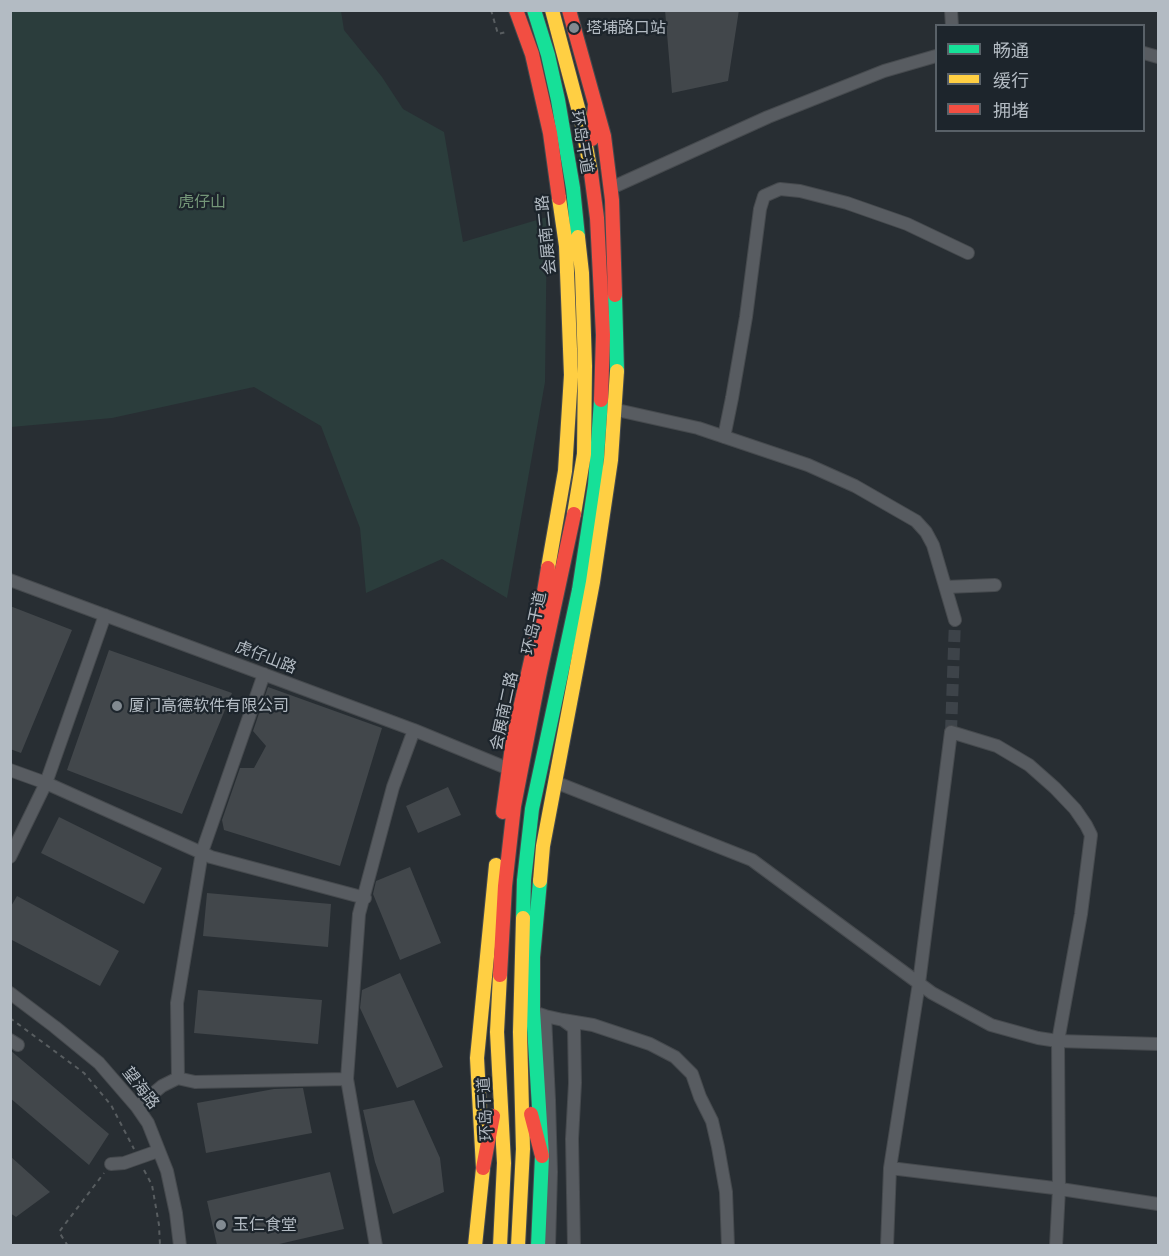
<!DOCTYPE html>
<meta charset="utf-8">
<style>
body{margin:0}
#map{position:relative;width:1169px;height:1256px;overflow:hidden;background:#282e33;font-family:Barlow,"Noto Sans SC",sans-serif}
canvas{display:block}
.frame{position:absolute;inset:0;border:12px solid #b3bbc3;pointer-events:none}
.legend{position:absolute;left:935px;top:24px;width:210px;height:108px;box-sizing:border-box;background:#1d252c;border:2px solid #596168;margin:0;padding:8px 10px;list-style:none;font-size:18px;color:#b3bbc3}
.legend li{display:flex;align-items:center;gap:12px;height:30px}
.legend b{width:30px;border:2px solid #596168}
</style>
<div id="map">
<canvas width="1169" height="1256"></canvas>
<div class="frame"></div>
<ul class="legend">
<li><b style="height:8px;background:#16e098"></b>畅通</li>
<li><b style="height:8px;background:#ffcf43"></b>缓行</li>
<li><b style="height:8px;background:#f24e42"></b>拥堵</li>
</ul>
</div>
<script>
const ctx = document.querySelector('canvas').getContext('2d');
ctx.lineJoin = 'round';
function fill(path, color) { ctx.fillStyle = color; ctx.fill(path, 'evenodd'); }
const toPath = rows => new Path2D(rows.map(r => 'M' + r).join(''));
function stroke(path, color, width, dash) { ctx.strokeStyle = color; ctx.lineWidth = width; ctx.lineCap = dash ? 'butt' : 'round'; ctx.setLineDash(dash || []); ctx.stroke(path); }
function write(font, color, halo, rows, align = 'center') {
  ctx.font = font + ' Barlow,"Noto Sans SC",sans-serif'; ctx.lineWidth = 4.5; ctx.setLineDash([]); ctx.textBaseline = 'middle'; ctx.strokeStyle = halo; ctx.fillStyle = color; for (const [text, x, y, turn = 0] of rows) {
    ctx.save(); ctx.translate(x, y); ctx.rotate((+turn || 0) * Math.PI / 180); ctx.textAlign = isNaN(turn) ? turn : align; if (halo) ctx.strokeText(text, 0, 0); ctx.fillText(text, 0, 0); ctx.restore();
  }
}
const green = toPath([
 [11,10,341,11,344,30,382,77,403,109,444,132,463,242,547,217,545,382,507,598,442,559,366,593,360,528,321,426,254,387,112,418,11,427]
]);
const building = toPath([
 [665,10,739,10,728,81,672,93],
 [10,606,72,630,21,753,10,749],
 [109,650,232,693,182,814,67,770],
 [268,687,382,728,340,866,224,830,222,820,240,768,254,768,266,746,253,731],
 [448,787,461,815,418,833,406,806],
 [59,817,162,868,144,904,41,853],
 [410,867,441,943,400,960,373,894,376,881],
 [207,893,331,904,328,947,203,936],
 [17,896,119,951,100,986,10,939,10,908],
 [400,973,443,1067,397,1088,360,1008,362,990],
 [198,990,322,1000,318,1044,194,1033],
 [10,1050,109,1134,89,1165,10,1098],
 [303,1088,312,1133,206,1153,197,1103,274,1089],
 [414,1100,440,1158,444,1192,393,1214,375,1162,363,1110],
 [10,1156,50,1192,16,1217,10,1213],
 [330,1172,344,1229,275,1245,217,1245,207,1201]
]);
const streetTunnel = toPath([
 [951,732,955,620]
]);
const path = toPath([
 [491,10,498,34,506,32,505,30],
 [10,1018,84,1073,111,1105,134,1149],
 [144,1170,152,1185,159,1225,160,1246],
 [68,1246,59,1232,104,1173]
]);
const street = toPath([
 [951,10,952,26],
 [1144,53,1158,57],
 [611,188,768,117,884,71,936,56],
 [608,408,698,428,808,465,855,486,916,521,926,532,933,545,955,620],
 [724,437,732,398,746,317,760,209,764,196,780,189,800,191,847,203,907,224,968,253],
 [10,580,414,730,509,769],
 [946,587,995,585],
 [10,770,46,783,211,857,365,898],
 [555,782,752,860,932,993,991,1025,1038,1038,1058,1041,1158,1044],
 [10,857,46,783,105,615],
 [10,993,55,1027,99,1063,137,1107,148,1123,167,1171,176,1213,180,1246],
 [539,1014,545,1016,549,1100,551,1172,549,1246],
 [545,1016,563,1020,574,1028,575,1083,572,1139,574,1246],
 [563,1020,593,1025,650,1044,675,1057,692,1074,700,1097,712,1121,718,1147,726,1192,728,1246],
 [10,1040,18,1045],
 [177,1078,195,1082,347,1079,376,1246],
 [347,1079,359,914,393,787,414,730],
 [137,1107,162,1086,178,1078,177,1003,202,852,264,674],
 [111,1164,124,1163,158,1151],
 [890,1168,1054,1188,1158,1204],
 [887,1246,890,1168,919,983,951,732,997,746,1029,765,1055,788,1075,809,1086,825,1091,835,1081,914,1058,1041,1059,1189,1056,1246]
]);
const fast = toPath([
 [534,10,548,55,558,100,573,188,578,237],
 [615,295,617,371],
 [523,918,524,880,532,809,579,590,595,485,601,400],
 [538,1246,542,1156,533,1010,533,957,540,881]
]);
const slow = toPath([
 [552,10,581,119,591,173],
 [574,514,584,454,585,366,582,273,578,237],
 [548,568,565,471,571,375,566,246,559,198],
 [540,881,543,846,593,582,611,460,617,371],
 [475,1246,483,1168,477,1058,496,865],
 [500,1246,504,1163,497,1032,500,975],
 [518,1246,523,1149,520,1032,523,918]
]);
const jam = toPath([
 [516,10,532,54,550,133,559,198],
 [569,10,604,136,612,200,615,295],
 [592,139,595,104],
 [591,173,597,218,603,335,601,400],
 [503,812,513,739,537,634,548,568],
 [500,975,505,886,514,806,539,677,574,514],
 [531,1114,542,1156],
 [483,1168,493,1116]
]);
const markers = [
 [574,28,6,"#828a91"],
 [117,706,6,"#828a91"],
 [221,1225,6,"#828a91"]
];
const poiNames = [
 ["塔埔路口站",586,28],
 ["厦门高德软件有限公司",129,706],
 ["玉仁食堂",233,1225]
];
const streetNames = [
 ["环岛干道",582,142,80],
 ["会展南二路",546,235,-96],
 ["环岛干道",534,623,-78],
 ["虎仔山路",266,657,21],
 ["会展南二路",504,711,-78],
 ["望海路",141,1088,52],
 ["环岛干道",485,1109,-93]
];
const parkNames = [
 ["虎仔山",202,202]
];
fill(green, '#2b3d3c');
fill(building, '#42474b');
stroke(streetTunnel, '#3d4349', 12, [12, 6]);
stroke(street, '#464a4e', 14);
stroke(fast, '#464a4e', 16);
stroke(slow, '#464a4e', 16);
stroke(jam, '#464a4e', 16);
stroke(path, '#585d60', 2, [4.5, 4.5]);
stroke(street, '#585c61', 12);
stroke(fast, '#16e098', 14);
stroke(slow, '#ffcf43', 14);
stroke(jam, '#f24e42', 14);
for (const [x, y, r, color] of markers) { const dot = new Path2D(); dot.arc(x, y, r, 0, 2 * Math.PI); ctx.fillStyle = color; ctx.fill(dot); stroke(dot, '#1d252c', 2); }
write('16px', '#b3bbc3', '#1d252c', poiNames, 'left');
write('16px', '#b3bbc3', '#1d252c', streetNames);
write('16px', '#749678', '#1d252c', parkNames);
</script>
